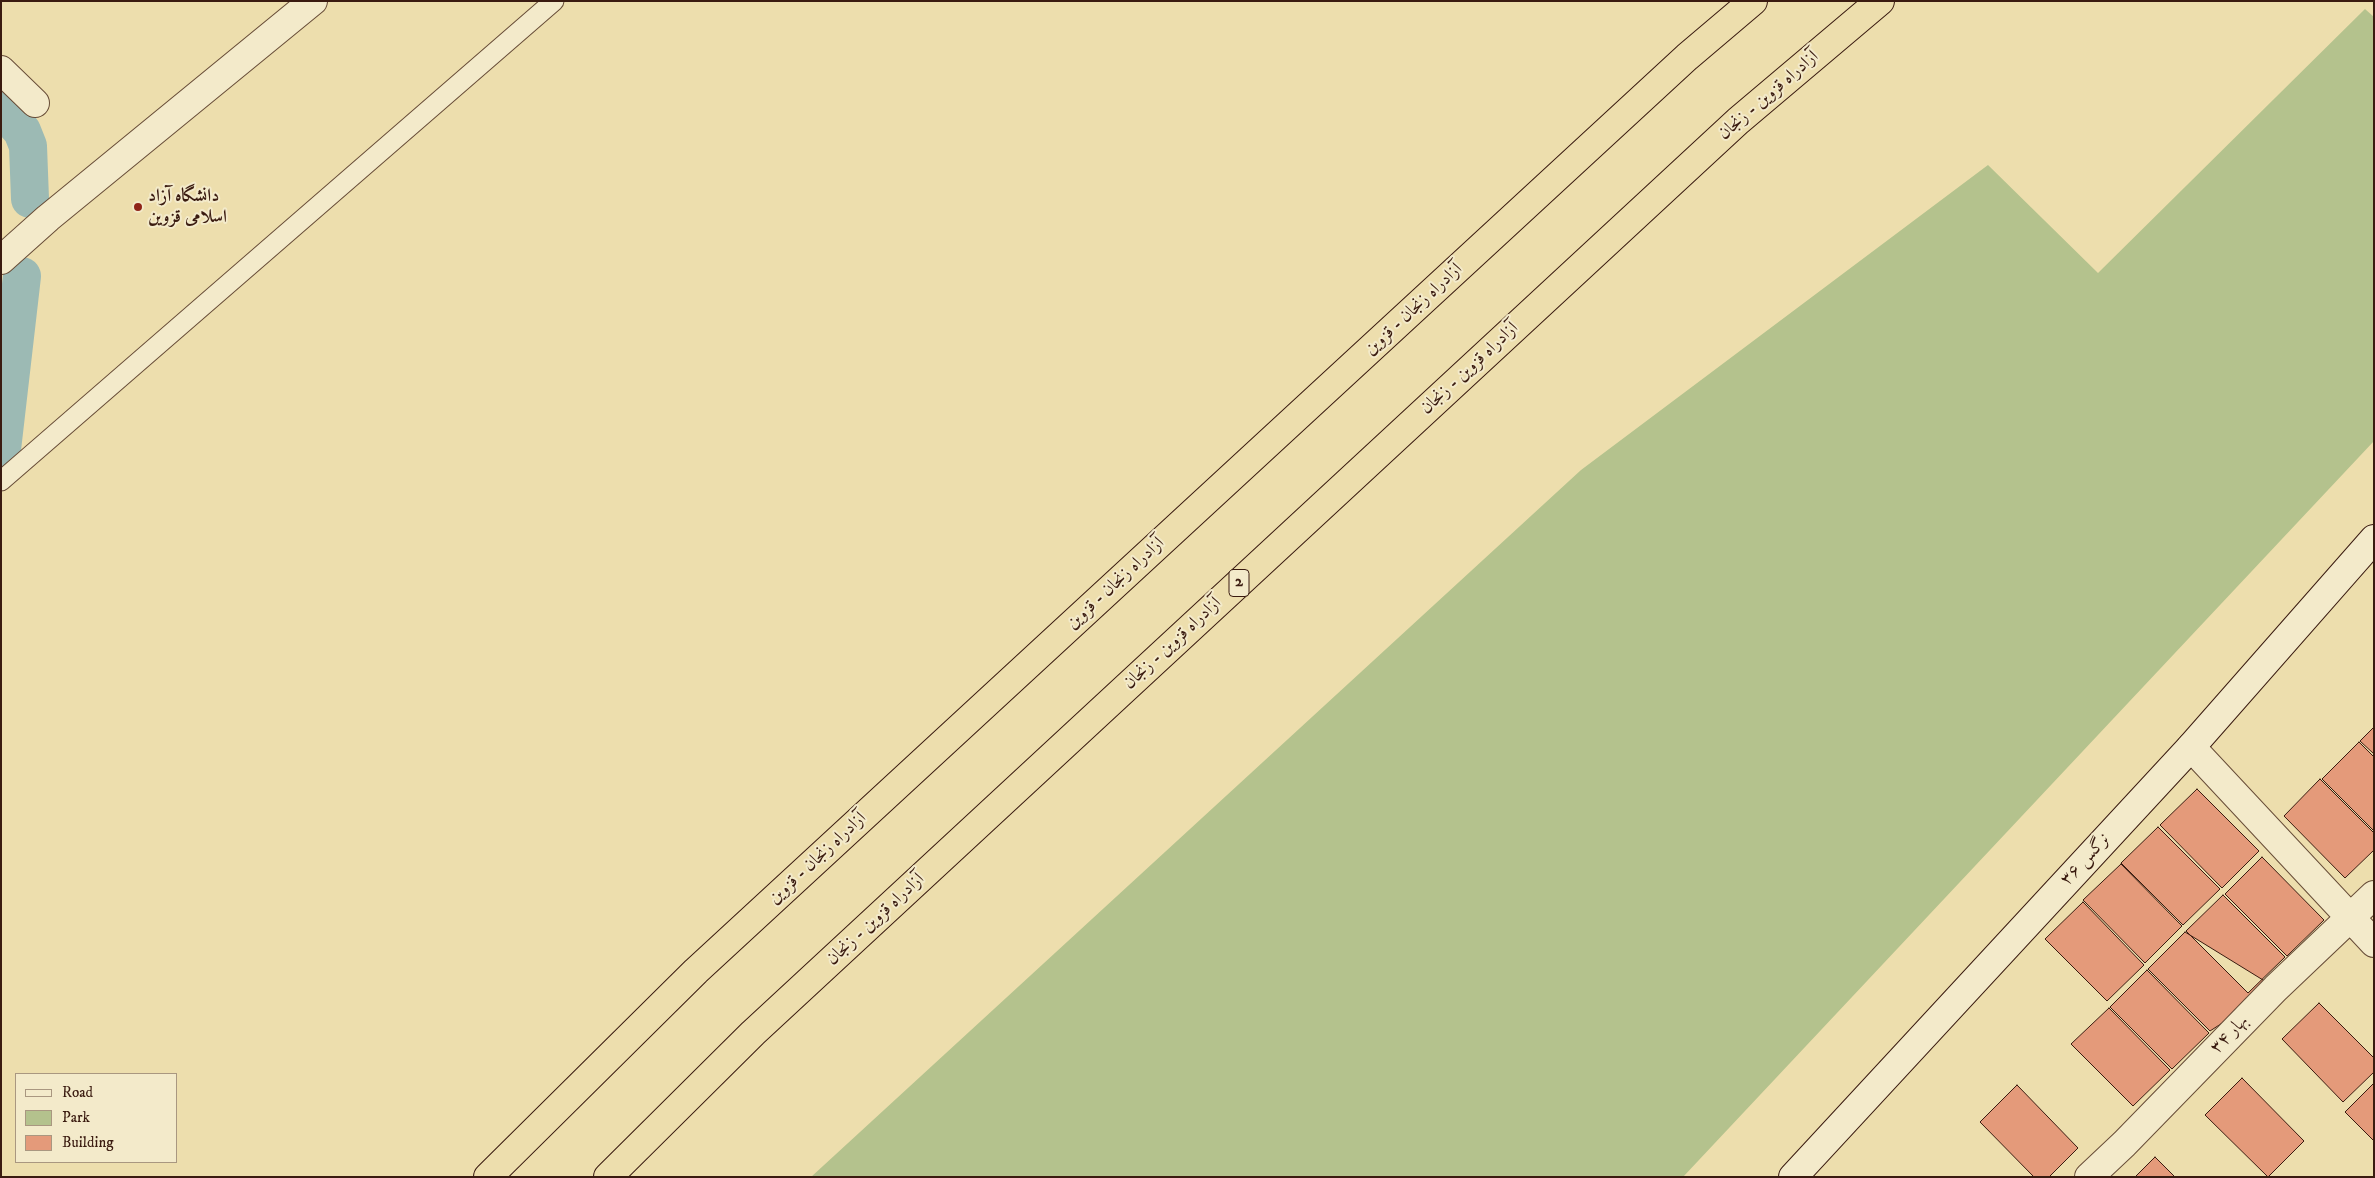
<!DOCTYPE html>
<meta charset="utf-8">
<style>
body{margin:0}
#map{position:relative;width:2375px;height:1178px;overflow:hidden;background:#eddead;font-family:"IM FELL DW Pica",serif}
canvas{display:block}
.frame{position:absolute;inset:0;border:2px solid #3a1b10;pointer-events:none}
.legend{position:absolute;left:15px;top:1073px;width:162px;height:90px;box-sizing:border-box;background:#f3eaca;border:1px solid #a99780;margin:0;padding:6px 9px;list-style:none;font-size:15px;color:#3a1b10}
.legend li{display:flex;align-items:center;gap:10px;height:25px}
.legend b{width:25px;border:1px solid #a99780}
</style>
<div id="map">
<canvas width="2375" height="1178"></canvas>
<div class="frame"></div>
<ul class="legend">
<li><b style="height:6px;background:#f3eaca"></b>Road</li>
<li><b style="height:14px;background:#b4c28d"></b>Park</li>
<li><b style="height:14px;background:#e49a7a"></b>Building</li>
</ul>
</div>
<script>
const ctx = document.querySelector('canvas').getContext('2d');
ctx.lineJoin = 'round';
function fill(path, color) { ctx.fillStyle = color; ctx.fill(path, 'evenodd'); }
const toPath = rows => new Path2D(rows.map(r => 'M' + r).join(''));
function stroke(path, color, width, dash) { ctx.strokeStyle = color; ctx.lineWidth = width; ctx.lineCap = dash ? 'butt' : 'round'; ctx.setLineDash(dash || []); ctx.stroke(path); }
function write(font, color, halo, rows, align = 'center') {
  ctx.font = font + ' "IM FELL DW Pica",Amiri,serif'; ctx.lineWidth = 4; ctx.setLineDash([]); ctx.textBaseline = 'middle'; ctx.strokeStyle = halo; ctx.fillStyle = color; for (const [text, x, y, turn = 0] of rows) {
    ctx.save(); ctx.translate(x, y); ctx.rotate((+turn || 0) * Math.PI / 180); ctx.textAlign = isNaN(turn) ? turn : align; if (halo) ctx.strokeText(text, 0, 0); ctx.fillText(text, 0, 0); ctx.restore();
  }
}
const green = toPath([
 [2365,9,2374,17,2374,441,1683,1177,811,1177,1581,470,1988,165,2098,273]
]);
const canal = toPath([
 [1,108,22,131,28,146,30,199],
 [1,458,22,276]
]);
const building = toPath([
 [2374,727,2374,754,2360,741,2374,727],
 [2359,742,2374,757,2374,831,2322,779,2359,742],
 [2320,779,2374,833,2374,850,2345,878,2284,816,2320,779],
 [2197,789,2259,851,2222,888,2160,825,2197,789],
 [2158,827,2220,889,2183,925,2121,863,2158,827],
 [2262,857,2324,920,2287,956,2225,894,2262,857],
 [2121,864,2182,926,2145,963,2083,900,2121,864],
 [2223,895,2285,957,2248,993,2186,931,2223,895],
 [2083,902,2144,965,2107,1001,2045,939,2083,902],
 [2185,932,2276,988,2210,1031,2148,969,2185,932],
 [2147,970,2209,1033,2172,1069,2110,1007,2147,970],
 [2319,1003,2374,1058,2374,1072,2343,1102,2282,1039,2319,1003],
 [2109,1008,2170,1070,2133,1106,2071,1044,2109,1008],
 [2242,1078,2304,1141,2268,1177,2205,1115,2242,1078],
 [2374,1083,2374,1141,2345,1112,2374,1083],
 [2017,1085,2078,1148,2049,1177,2034,1177,1980,1122,2017,1085],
 [2155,1157,2175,1177,2135,1177,2155,1157]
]);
const lane = toPath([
 [1,481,554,1]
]);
const street = toPath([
 [1,70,35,103],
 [1,260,48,218,313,1],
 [2191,747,2374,943],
 [2089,1177,2124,1144,2276,988,2374,895]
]);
const secondary = toPath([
 [1793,1177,2191,747,2374,539]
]);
const highway = toPath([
 [488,1177,696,971,1687,57,1753,1],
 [608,1177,753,1033,1738,121,1880,1]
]);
const markers = [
 [138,207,5,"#8f2418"]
];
const shields = [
 [1239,583,20]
];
const shieldNames = [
 ["2",1239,583]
];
const streetNames = [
 ["آزادراه قزوین - زنجان",1769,96,-41],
 ["آزادراه زنجان - قزوین",1414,310,-43],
 ["آزادراه قزوین - زنجان",1470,369,-43],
 ["آزادراه زنجان - قزوین",1116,584,-43],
 ["آزادراه قزوین - زنجان",1173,644,-43],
 ["آزادراه زنجان - قزوین",818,859,-43],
 ["نرگس ۳۶",2086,860,-47],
 ["آزادراه قزوین - زنجان",876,920,-43],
 ["بهار ۳۴",2230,1035,-46]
];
const poiNames = [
 ["دانشگاه آزاد",148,197],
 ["اسلامی قزوین",148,218]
];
fill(green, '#b4c28d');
stroke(canal, '#9cbab4', 38);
fill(building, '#e49a7a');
stroke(building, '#3a1b10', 1);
stroke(lane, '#674c37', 21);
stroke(street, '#674c37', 30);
stroke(secondary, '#3a1b10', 30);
stroke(highway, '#3a1b10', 30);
stroke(lane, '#f3eaca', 19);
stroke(street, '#f3eaca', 28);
stroke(secondary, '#f3eaca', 28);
stroke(highway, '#eddead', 28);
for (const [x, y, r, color] of markers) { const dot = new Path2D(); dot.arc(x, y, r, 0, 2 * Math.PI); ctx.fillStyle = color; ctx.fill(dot); stroke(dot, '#f3eaca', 2); }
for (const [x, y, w] of shields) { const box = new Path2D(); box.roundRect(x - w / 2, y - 13.5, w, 27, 4); ctx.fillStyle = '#f3eaca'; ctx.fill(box); stroke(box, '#3a1b10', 1); }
write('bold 16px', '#3a1b10', null, shieldNames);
write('18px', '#3a1b10', '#f3eaca', streetNames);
write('bold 18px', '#3a1b10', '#f3eaca', poiNames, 'left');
</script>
